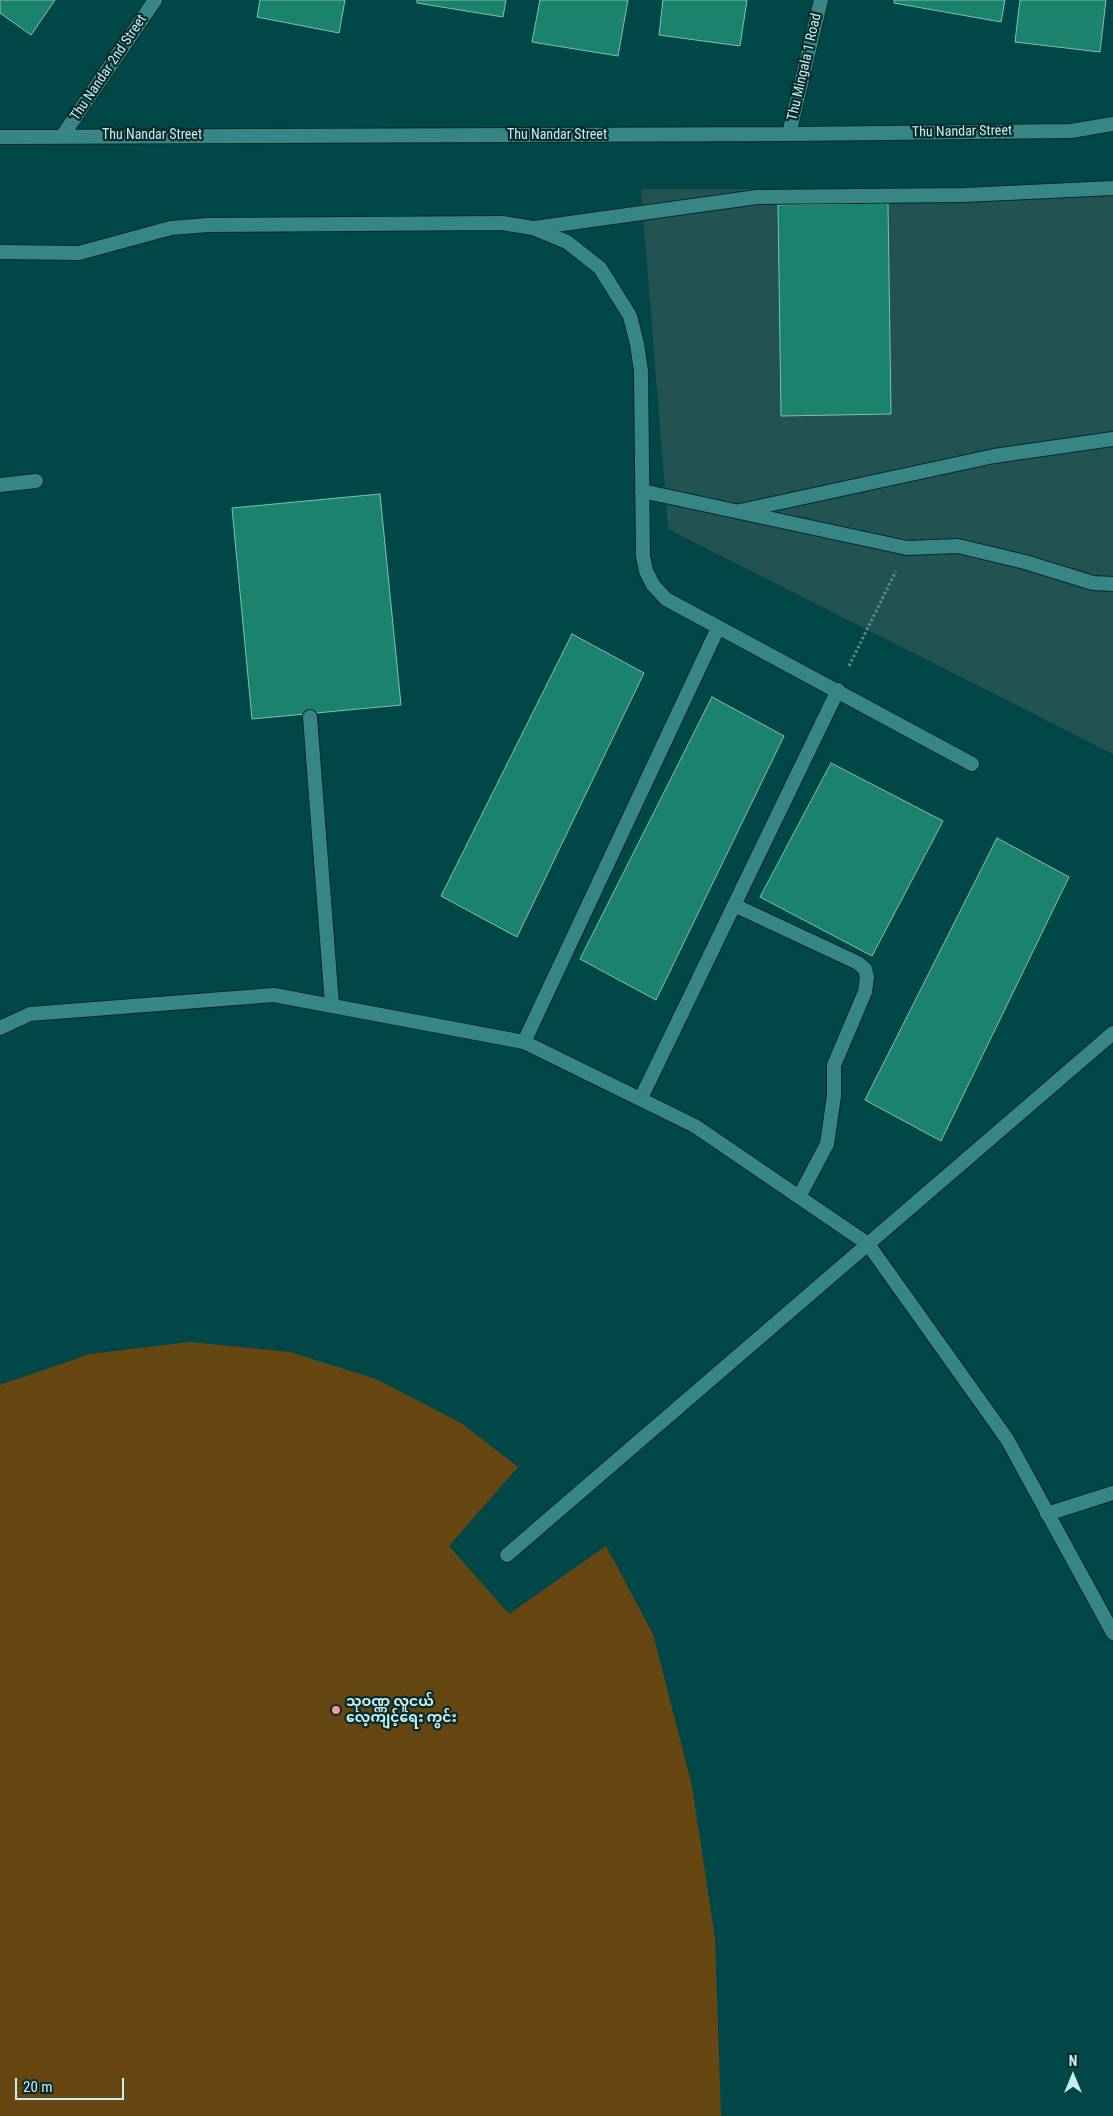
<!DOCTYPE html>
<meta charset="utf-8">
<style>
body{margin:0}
#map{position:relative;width:1113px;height:2116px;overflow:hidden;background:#014747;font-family:"Roboto Condensed",sans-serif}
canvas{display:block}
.north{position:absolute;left:1048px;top:2051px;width:50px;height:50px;-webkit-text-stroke:4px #082a2a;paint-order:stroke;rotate:0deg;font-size:14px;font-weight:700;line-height:20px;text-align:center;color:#c8edec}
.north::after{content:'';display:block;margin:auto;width:18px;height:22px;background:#c8edec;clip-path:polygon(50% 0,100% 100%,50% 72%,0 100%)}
.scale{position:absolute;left:15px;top:2078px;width:109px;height:22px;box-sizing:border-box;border:2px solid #c8edec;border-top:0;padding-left:6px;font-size:15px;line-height:18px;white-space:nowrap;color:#c8edec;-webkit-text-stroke:4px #082a2a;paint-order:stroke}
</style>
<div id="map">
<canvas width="1113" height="2116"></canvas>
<div class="north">N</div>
<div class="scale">20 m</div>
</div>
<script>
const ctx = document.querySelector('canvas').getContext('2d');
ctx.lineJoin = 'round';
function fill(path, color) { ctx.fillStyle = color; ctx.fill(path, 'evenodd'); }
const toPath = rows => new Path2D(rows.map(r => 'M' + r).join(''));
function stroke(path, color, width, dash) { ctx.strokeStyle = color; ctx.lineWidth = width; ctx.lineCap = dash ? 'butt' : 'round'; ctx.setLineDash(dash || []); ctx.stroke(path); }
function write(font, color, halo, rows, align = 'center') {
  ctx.font = font + ' "Roboto Condensed","Noto Sans Myanmar",sans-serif'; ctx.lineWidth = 4.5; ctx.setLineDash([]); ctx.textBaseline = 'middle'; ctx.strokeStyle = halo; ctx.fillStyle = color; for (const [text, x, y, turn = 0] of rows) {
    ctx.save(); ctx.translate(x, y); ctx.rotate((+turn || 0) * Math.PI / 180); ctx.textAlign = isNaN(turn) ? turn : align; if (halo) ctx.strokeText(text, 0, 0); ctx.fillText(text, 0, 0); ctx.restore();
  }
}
const built = toPath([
 [1113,184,1113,754,668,529,641,189,1087,189]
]);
const green = toPath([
 [190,1342,290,1352,376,1379,461,1423,518,1467,449,1546,509,1614,606,1546,653,1634,692,1786,715,1938,721,2116,0,2116,0,1385,90,1354]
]);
const building = toPath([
 [0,0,55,0,31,35,0,13,0,0],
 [260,0,345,0,339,33,257,17,260,0],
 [417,0,506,0,503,17,417,3,417,0],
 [540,0,628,0,618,56,532,42,540,0],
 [663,0,747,0,740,46,659,35,663,0],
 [894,0,1005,0,1001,22,894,3,894,0],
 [1020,0,1106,0,1100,52,1015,42,1020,0],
 [888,203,891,414,781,416,778,205,888,203],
 [380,494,401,705,252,719,232,508,380,494],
 [572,634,644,673,517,937,441,896,572,634],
 [712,697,784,736,656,1000,580,959,712,697],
 [831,763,943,821,872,956,760,897,831,763],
 [997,838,1069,877,941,1141,865,1100,997,838]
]);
const path = toPath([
 [849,666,896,571]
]);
const service = toPath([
 [534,228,757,197,965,195,1113,188],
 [0,252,79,253,171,228,208,225,502,223,533,228,567,242,600,268,630,316,637,344,641,371,643,556,646,571,653,585,666,599,972,764],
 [642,491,907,548,958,546,1025,562,1093,583,1113,584],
 [740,511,994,456,1113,439],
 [310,717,332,1005],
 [734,905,858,963,865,969,867,977,865,992,834,1065,834,1096,827,1144,799,1197],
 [524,1042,718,628],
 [641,1098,838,690],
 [1047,1514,1113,1493],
 [507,1555,868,1244]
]);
const minor = toPath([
 [789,134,821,0],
 [63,135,155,0],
 [0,137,789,134,1071,131,1113,124],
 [0,485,36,481],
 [0,1028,30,1014,274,995,524,1042,695,1126,868,1244,1007,1439,1113,1633],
 [868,1244,1113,1033]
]);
const markers = [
 [336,1710,5,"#f49aa1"]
];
const streetNames = [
 ["Thu Mingala 1 Road",805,67,-77],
 ["Thu Nandar 2nd Street",109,68,-56],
 ["Thu Nandar Street",962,132,-1],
 ["Thu Nandar Street",152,135],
 ["Thu Nandar Street",557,135]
];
const poiNames = [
 ["သုဝဏ္ဏ လူငယ်",346,1702],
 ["လေ့ကျင့်ရေး ကွင်း",346,1718]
];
fill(built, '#225252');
fill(green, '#674711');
fill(building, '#1a826d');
stroke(building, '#7dc3b0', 1);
stroke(service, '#002b2b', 16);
stroke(minor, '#002b2b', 16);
stroke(path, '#538c8b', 3, [2.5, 2.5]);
stroke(service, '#378585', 14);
stroke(minor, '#378585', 14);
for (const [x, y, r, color] of markers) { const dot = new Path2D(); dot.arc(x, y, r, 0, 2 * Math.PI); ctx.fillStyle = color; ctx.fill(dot); stroke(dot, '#082a2a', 2); }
write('14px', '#c8edec', '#082a2a', streetNames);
write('bold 14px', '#c8edec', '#082a2a', poiNames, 'left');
</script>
